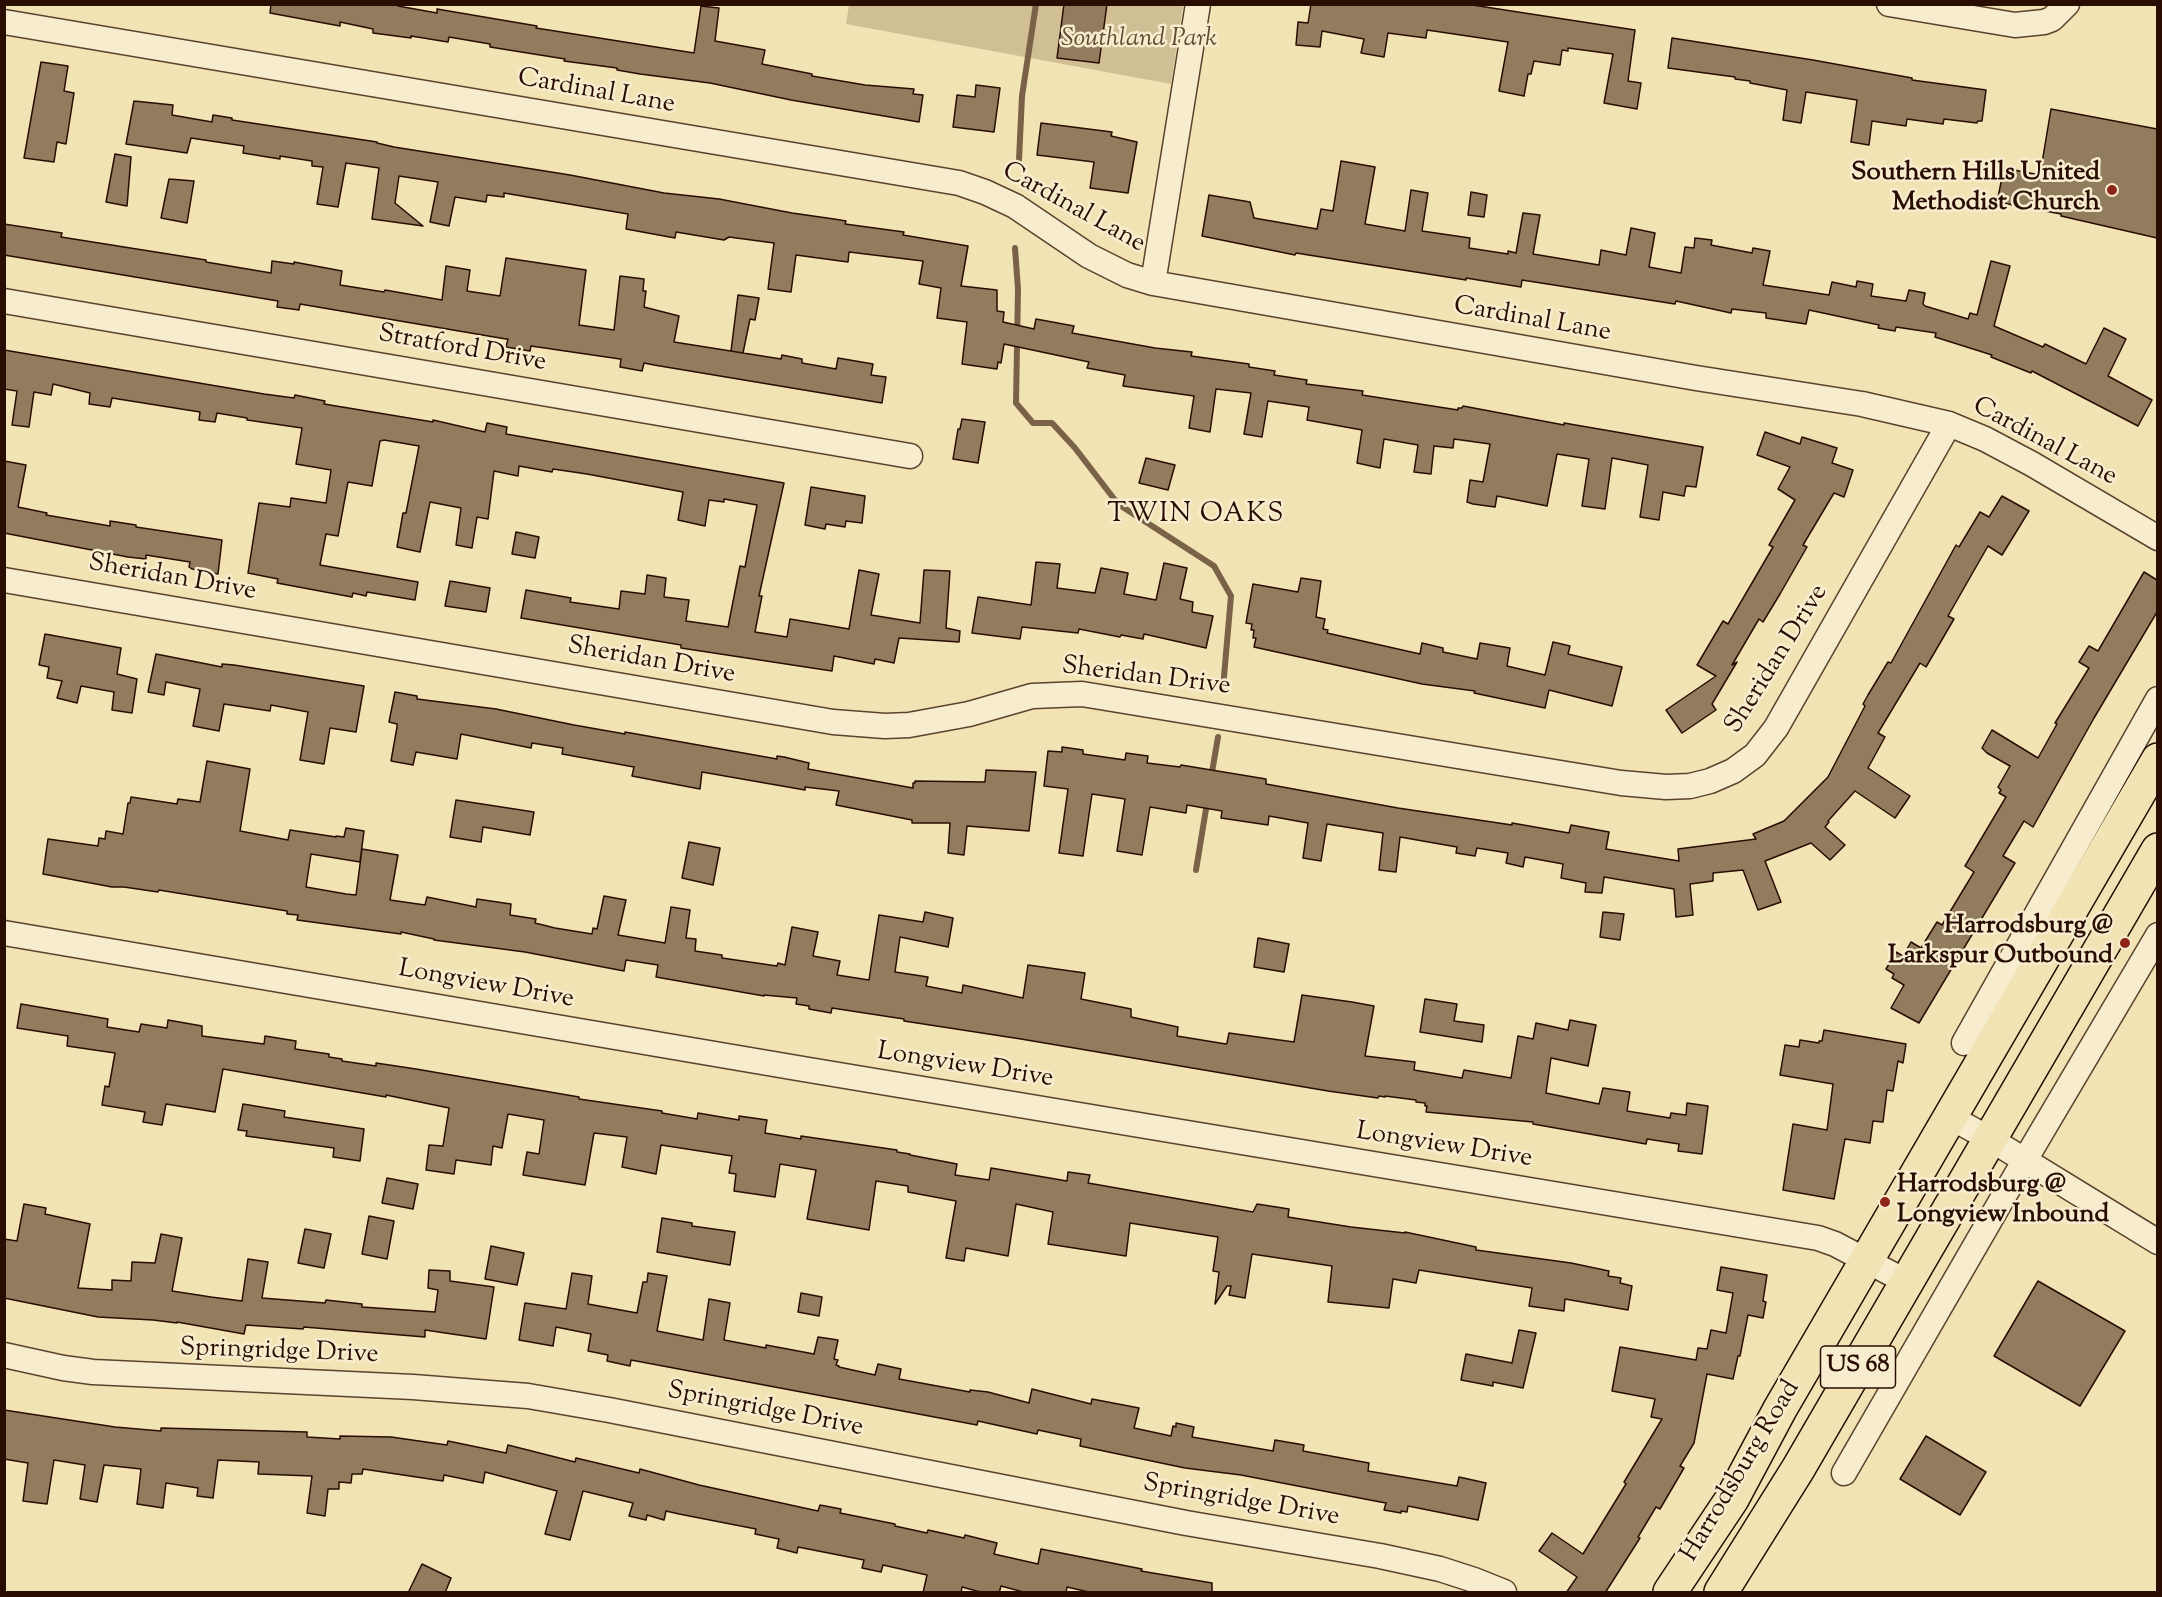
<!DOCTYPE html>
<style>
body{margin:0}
#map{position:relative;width:2162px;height:1597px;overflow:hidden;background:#f2e3b4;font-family:"Sorts Mill Goudy",serif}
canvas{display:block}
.frame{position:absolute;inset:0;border:6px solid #290d00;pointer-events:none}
</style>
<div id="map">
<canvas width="2162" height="1597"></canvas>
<div class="frame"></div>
</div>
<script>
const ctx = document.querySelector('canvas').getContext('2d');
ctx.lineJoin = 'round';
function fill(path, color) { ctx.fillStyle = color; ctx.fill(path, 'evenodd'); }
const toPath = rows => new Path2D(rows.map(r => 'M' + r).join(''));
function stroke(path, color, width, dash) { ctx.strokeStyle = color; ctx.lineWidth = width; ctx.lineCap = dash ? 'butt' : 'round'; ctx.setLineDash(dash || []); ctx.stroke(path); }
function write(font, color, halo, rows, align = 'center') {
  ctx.font = font + ' "Sorts Mill Goudy",serif'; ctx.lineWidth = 5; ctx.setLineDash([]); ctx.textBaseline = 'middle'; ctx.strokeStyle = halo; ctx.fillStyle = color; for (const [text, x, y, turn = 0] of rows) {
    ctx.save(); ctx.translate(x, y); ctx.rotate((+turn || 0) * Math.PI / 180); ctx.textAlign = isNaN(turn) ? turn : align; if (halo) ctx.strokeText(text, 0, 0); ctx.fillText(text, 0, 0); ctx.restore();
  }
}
const green = toPath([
 [849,5,1183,5,1171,84,846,24]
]);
const stream = toPath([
 [1019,160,1022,96,1036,4],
 [1015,248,1018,289,1016,403,1033,423,1052,423,1075,448,1118,504,1214,566,1231,596,1223,688],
 [1211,778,1218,737],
 [1196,870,1207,803]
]);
const building = toPath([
 [271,4,398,4,398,6,437,13,437,9,537,26,536,28,694,53,701,6,719,8,715,41,765,50,762,64,812,74,812,76,865,85,914,89,913,94,923,95,919,122,791,100,710,83,640,74,617,70,617,68,564,61,565,59,490,47,490,44,449,37,448,42,411,36,411,38,373,33,373,29,340,22,340,26,270,13,271,4],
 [1064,4,1107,4,1099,63,1057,58,1064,4],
 [1311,4,1466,4,1635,30,1628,81,1641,83,1637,109,1604,103,1613,54,1568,48,1568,51,1562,50,1560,65,1534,61,1531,74,1528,74,1524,96,1499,91,1508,42,1427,30,1426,38,1388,33,1384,57,1361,53,1364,39,1322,31,1320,47,1296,45,1298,22,1308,23,1311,4],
 [1672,38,1813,60,1912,78,1912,80,1986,90,1982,121,1978,121,1977,123,1944,119,1943,124,1907,119,1906,126,1872,121,1869,145,1851,142,1857,100,1806,92,1801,123,1783,120,1787,90,1750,83,1750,81,1735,79,1735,77,1668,68,1672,38],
 [41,62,68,66,64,91,74,93,66,144,57,142,54,162,24,158,41,62],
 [976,85,1000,88,994,132,953,127,957,95,975,97,976,85],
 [134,101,173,105,172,115,212,122,213,115,232,118,232,120,377,142,377,143,394,147,570,175,664,193,719,199,792,213,834,219,846,221,845,224,904,232,903,235,968,246,961,286,997,290,997,311,1004,312,1003,322,1034,329,1036,319,1074,326,1072,333,1155,348,1192,352,1191,356,1249,364,1249,367,1275,371,1274,375,1307,380,1306,384,1363,391,1362,395,1458,410,1458,408,1462,408,1463,406,1564,425,1564,423,1703,447,1696,487,1686,486,1684,496,1663,492,1659,520,1640,517,1648,465,1612,458,1605,509,1582,506,1589,459,1557,454,1547,506,1497,496,1495,507,1473,504,1467,502,1470,480,1483,482,1490,444,1454,439,1453,448,1434,446,1431,474,1414,472,1418,445,1384,439,1380,468,1357,463,1362,430,1307,420,1309,407,1268,401,1262,437,1244,434,1251,393,1216,389,1210,432,1189,428,1194,396,1123,386,1125,375,1087,368,1089,362,1004,344,1001,363,998,362,997,369,962,364,967,322,937,318,941,288,919,284,923,261,849,252,848,262,796,255,791,292,768,289,774,243,729,237,724,240,676,232,675,238,626,229,628,214,504,193,504,197,487,195,486,202,455,197,449,226,430,222,438,182,399,176,395,203,423,226,372,219,379,168,346,163,338,207,317,204,323,167,312,166,312,161,280,156,280,159,243,153,244,146,191,138,187,153,126,144,134,101],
 [2051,109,2157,129,2157,238,2061,216,2061,214,1997,202,2004,168,2040,175,2051,109],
 [1041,123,1112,132,1111,136,1137,142,1128,193,1090,188,1094,162,1037,155,1041,123],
 [115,154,131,157,127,206,106,202,115,154],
 [1341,161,1375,167,1365,224,1405,231,1411,190,1428,193,1422,231,1470,238,1469,248,1508,254,1508,251,1516,253,1523,213,1540,215,1533,254,1599,265,1601,250,1626,255,1631,228,1655,233,1649,267,1681,273,1685,247,1694,248,1695,238,1712,240,1711,245,1752,253,1753,248,1770,251,1763,285,1829,295,1832,282,1856,287,1857,281,1873,284,1871,296,1906,301,1909,290,1925,293,1923,304,1925,306,1968,319,1970,313,1977,315,1991,261,2010,266,1994,326,2043,347,2045,344,2086,364,2104,328,2126,339,2108,376,2152,400,2138,426,2032,371,2031,373,1991,357,1992,355,1935,337,1936,333,1896,327,1895,331,1878,328,1879,325,1809,310,1806,324,1766,318,1766,313,1732,309,1731,313,1676,301,1675,304,1522,280,1521,287,1466,278,1466,280,1296,253,1295,255,1202,236,1209,195,1250,202,1254,218,1317,229,1321,209,1333,211,1341,161],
 [169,179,194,181,187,223,161,218,169,179],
 [1471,192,1487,195,1484,217,1468,215,1471,192],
 [4,224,62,233,61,237,206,260,206,262,271,273,272,261,294,264,294,262,342,271,340,285,384,292,385,290,442,300,446,266,470,270,467,291,500,296,506,258,586,270,579,325,614,330,620,276,644,279,643,291,646,291,644,307,679,316,674,342,781,359,782,355,802,359,802,363,836,369,838,358,873,364,871,375,886,377,882,403,654,365,644,363,642,371,620,367,621,359,620,359,531,346,530,351,506,347,508,339,506,339,300,304,299,310,277,307,278,301,4,255,4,224],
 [738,295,759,298,755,320,750,319,743,353,731,351,738,295],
 [4,350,264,394,294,398,295,395,325,401,324,404,433,422,433,420,485,432,487,423,507,427,506,434,784,483,759,596,762,596,755,632,787,637,790,619,849,629,859,570,879,574,871,615,920,623,924,570,950,571,946,628,960,631,959,642,899,638,894,663,875,659,874,664,834,656,832,671,681,648,681,645,521,618,526,590,571,598,570,602,619,609,621,591,645,594,647,575,666,578,664,597,689,600,686,621,728,627,740,566,745,567,757,505,724,499,724,502,709,500,705,526,678,520,683,492,587,474,553,469,552,472,519,466,518,476,494,471,488,519,477,517,472,548,456,545,461,508,430,502,420,552,397,547,403,513,406,513,419,446,384,440,380,441,372,486,348,482,338,536,326,534,320,565,418,582,415,600,367,592,366,596,353,593,352,597,277,583,278,579,248,573,259,503,290,507,291,498,326,503,331,470,296,464,302,428,247,420,247,418,217,413,215,422,199,420,200,412,112,398,110,407,89,404,90,393,53,384,51,395,34,392,29,427,12,425,17,391,4,389,4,350],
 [962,419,985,422,978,463,953,459,958,429,960,429,962,419],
 [1765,432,1800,444,1802,437,1837,448,1832,463,1853,470,1844,497,1834,493,1803,545,1807,547,1780,594,1763,622,1759,619,1732,665,1737,662,1712,704,1716,710,1682,733,1666,710,1716,676,1697,665,1723,621,1728,624,1773,547,1769,545,1795,500,1778,489,1790,467,1757,455,1765,432],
 [1146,458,1175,465,1168,490,1139,483,1146,458],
 [4,461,26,465,18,507,47,513,46,515,110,526,110,521,136,525,136,527,222,540,218,574,192,569,189,567,190,562,146,555,146,559,128,557,4,533,4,461],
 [811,487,865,496,862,523,846,521,845,527,826,524,825,529,805,525,811,487],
 [2002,496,2029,511,2002,555,1988,546,1948,616,1954,619,1926,667,1920,663,1878,733,1885,737,1868,768,1910,796,1895,818,1855,791,1828,821,1829,822,1825,827,1845,845,1830,860,1811,843,1765,861,1781,902,1758,910,1743,870,1713,873,1713,881,1690,884,1693,915,1676,917,1674,889,1604,877,1602,893,1585,892,1586,883,1561,878,1563,864,1525,857,1523,867,1506,863,1508,853,1477,848,1475,856,1456,853,1457,847,1400,837,1396,872,1379,870,1383,833,1327,824,1321,861,1303,858,1308,823,1269,816,1268,825,1221,818,1222,811,1187,805,1186,813,1150,807,1142,855,1117,851,1125,799,1092,794,1083,856,1059,853,1068,789,1044,786,1048,751,1062,752,1062,747,1083,750,1083,754,1125,760,1126,753,1148,756,1147,763,1180,767,1181,765,1266,779,1266,784,1398,808,1512,825,1512,823,1569,833,1571,825,1609,832,1606,849,1679,861,1678,849,1756,839,1753,834,1784,821,1828,777,1865,706,1863,704,1868,695,1888,662,1891,663,1956,545,1959,547,1980,512,1989,517,2002,496],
 [516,532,539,537,535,558,512,554,516,532],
 [1036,562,1060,564,1057,588,1095,593,1101,568,1128,573,1124,594,1156,600,1164,563,1187,568,1180,599,1193,602,1192,612,1213,616,1206,648,1144,634,1143,639,1121,635,1120,637,1079,629,1078,633,1022,627,1020,639,972,633,978,597,1031,605,1036,562],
 [2144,572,2157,580,2157,612,2094,718,2033,827,2024,821,2003,856,2015,863,1919,1023,1891,1008,1904,985,1892,978,1894,974,1886,969,1896,952,1903,956,1911,942,1921,948,1937,922,1942,925,1974,872,1965,866,2006,797,1999,793,2001,790,1998,787,2010,766,1987,753,1982,748,1992,730,2038,758,2057,724,2055,723,2089,668,2079,662,2089,646,2098,651,2144,572],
 [1301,578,1321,581,1316,617,1325,619,1323,629,1328,630,1327,633,1420,654,1422,643,1443,648,1443,652,1477,659,1480,643,1510,648,1507,666,1545,675,1553,642,1570,646,1568,654,1622,667,1612,706,1549,690,1545,708,1474,693,1475,691,1422,684,1254,647,1256,638,1253,638,1254,630,1251,630,1252,624,1246,623,1253,584,1298,592,1301,578],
 [450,581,490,588,486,612,445,606,450,581],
 [45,634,121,648,117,674,137,679,132,713,112,710,114,692,81,686,77,703,57,698,62,681,47,678,49,667,39,665,45,634],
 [156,654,222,667,222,664,234,665,364,686,356,732,330,728,324,764,300,760,308,712,271,705,270,711,224,704,219,731,193,726,200,689,166,682,164,695,148,692,156,654],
 [395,692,417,696,417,699,496,709,574,725,625,734,625,732,777,759,777,756,784,757,809,763,808,769,913,788,913,783,915,783,915,781,985,782,986,770,1036,772,1029,831,967,826,964,855,948,853,950,823,912,823,912,820,836,805,839,791,805,787,805,790,702,772,700,789,632,776,634,767,562,754,563,748,532,743,531,748,461,734,457,759,416,752,413,765,391,761,397,727,397,724,389,722,395,692],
 [207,761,250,769,240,831,288,840,290,830,336,837,336,836,344,837,346,828,364,831,360,862,311,854,306,887,346,894,356,895,362,849,398,855,390,900,425,905,427,897,476,907,477,899,511,904,510,915,536,919,535,923,555,928,592,934,593,928,597,929,604,896,626,900,618,935,665,943,671,907,690,910,686,938,696,939,695,951,722,955,722,958,777,966,778,963,785,965,792,927,818,932,813,956,840,961,837,975,869,980,879,915,923,922,925,912,953,918,948,947,900,937,895,972,928,977,926,986,962,993,963,985,1023,998,1028,965,1085,973,1081,999,1131,1009,1131,1017,1178,1027,1177,1036,1226,1044,1227,1043,1229,1033,1294,1042,1302,995,1352,1002,1374,1006,1365,1056,1415,1062,1414,1070,1462,1078,1464,1070,1511,1078,1518,1036,1533,1039,1536,1023,1568,1030,1570,1020,1596,1025,1588,1066,1551,1058,1546,1093,1599,1104,1603,1088,1630,1092,1627,1111,1670,1118,1671,1113,1686,1115,1687,1103,1708,1106,1702,1154,1678,1151,1679,1144,1647,1139,1646,1144,1533,1124,1533,1122,1426,1112,1427,1106,1425,1106,1425,1103,1416,1102,1416,1100,1385,1096,1385,1097,1379,1096,1378,1098,1328,1091,1021,1039,904,1021,904,1019,832,1008,831,1013,809,1009,809,1006,796,1004,797,998,764,995,764,996,656,977,658,965,626,960,624,971,525,952,434,940,434,939,401,932,401,934,297,920,298,915,287,914,287,911,159,890,158,892,124,887,112,887,43,874,48,839,98,846,99,838,105,839,106,831,123,834,128,803,130,803,131,797,177,804,178,799,200,802,207,761],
 [456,800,534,812,530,835,483,827,481,842,450,837,456,800],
 [689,842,720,848,713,885,682,878,689,842],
 [1603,912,1624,914,1620,940,1600,937,1603,912],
 [1258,938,1289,944,1284,972,1254,967,1258,938],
 [1425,999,1457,1004,1454,1021,1484,1025,1482,1042,1420,1032,1425,999],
 [21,1004,108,1019,107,1027,139,1032,141,1024,167,1028,168,1020,202,1026,202,1036,264,1044,265,1036,296,1041,295,1049,329,1054,329,1057,342,1059,342,1061,376,1066,376,1063,416,1069,579,1097,579,1099,662,1111,662,1113,697,1119,698,1113,739,1120,739,1116,767,1120,765,1133,801,1139,801,1136,897,1150,897,1152,910,1154,910,1155,957,1164,955,1175,989,1180,991,1168,1067,1181,1068,1172,1090,1175,1088,1183,1253,1212,1257,1204,1289,1209,1288,1217,1351,1227,1405,1233,1405,1232,1476,1247,1476,1250,1571,1263,1609,1271,1608,1276,1621,1278,1620,1283,1632,1286,1628,1310,1565,1299,1564,1311,1529,1306,1532,1288,1419,1270,1416,1283,1393,1279,1389,1308,1328,1302,1332,1266,1252,1254,1245,1298,1229,1295,1231,1286,1227,1286,1215,1304,1219,1272,1213,1271,1218,1237,1130,1223,1126,1256,1048,1244,1053,1212,1016,1204,1008,1256,966,1248,964,1261,946,1258,956,1201,908,1192,908,1186,876,1181,869,1230,807,1219,816,1170,780,1164,775,1197,734,1191,736,1174,729,1173,732,1156,661,1145,656,1174,622,1167,627,1137,594,1133,585,1185,523,1175,527,1152,539,1154,544,1120,508,1114,502,1148,493,1146,491,1165,456,1160,454,1174,426,1170,429,1145,443,1146,449,1108,386,1095,386,1097,223,1069,215,1112,166,1104,162,1125,143,1122,145,1112,102,1105,105,1086,109,1087,115,1053,67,1046,68,1036,17,1028,21,1004],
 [1824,1030,1906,1044,1903,1063,1898,1061,1893,1091,1887,1090,1883,1122,1873,1121,1870,1143,1845,1139,1834,1199,1783,1190,1793,1124,1827,1130,1833,1084,1780,1075,1785,1045,1799,1047,1800,1040,1819,1043,1819,1041,1822,1041,1824,1030],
 [243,1104,285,1111,284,1117,364,1129,360,1161,333,1157,334,1148,246,1136,247,1131,238,1130,243,1104],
 [387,1178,418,1184,413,1209,382,1203,387,1178],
 [24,1204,46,1208,45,1214,90,1224,78,1288,112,1290,112,1280,131,1281,132,1262,155,1263,161,1234,182,1238,172,1291,211,1297,242,1301,248,1259,268,1262,262,1298,325,1303,326,1300,362,1304,362,1307,435,1312,438,1290,428,1288,429,1270,450,1271,450,1281,494,1287,486,1339,425,1330,425,1337,304,1327,303,1329,246,1325,244,1334,177,1322,177,1323,153,1320,98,1317,4,1298,4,1239,17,1241,24,1204],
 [369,1216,394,1221,387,1259,362,1254,369,1216],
 [662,1218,692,1223,692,1226,735,1232,730,1265,657,1252,662,1218],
 [305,1229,331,1234,324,1268,298,1263,305,1229],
 [491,1246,524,1253,517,1285,485,1279,491,1246],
 [1721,1267,1767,1275,1763,1301,1766,1302,1763,1318,1748,1315,1740,1356,1738,1356,1733,1379,1707,1374,1694,1443,1680,1466,1684,1468,1660,1509,1656,1507,1638,1537,1640,1538,1605,1593,1566,1593,1577,1577,1539,1551,1552,1533,1583,1554,1626,1484,1624,1482,1662,1419,1651,1417,1655,1399,1612,1391,1620,1347,1696,1360,1698,1348,1707,1349,1711,1330,1726,1333,1733,1293,1717,1290,1721,1267],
 [572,1273,592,1276,588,1304,637,1313,643,1282,647,1282,648,1273,667,1276,657,1331,703,1340,709,1299,730,1303,724,1340,766,1348,766,1345,814,1354,818,1337,838,1340,834,1359,838,1360,836,1365,839,1366,839,1367,875,1375,878,1364,901,1369,899,1379,970,1392,970,1390,988,1392,1029,1403,1032,1389,1091,1404,1092,1399,1139,1408,1134,1428,1171,1436,1173,1426,1176,1427,1176,1423,1194,1427,1192,1437,1273,1451,1275,1440,1304,1445,1303,1451,1369,1463,1368,1471,1457,1486,1459,1477,1486,1483,1478,1520,1408,1506,1407,1512,1401,1511,1401,1513,1384,1510,1386,1503,1375,1501,1241,1475,1185,1468,1080,1446,1081,1439,1038,1430,1037,1434,978,1421,977,1425,631,1360,630,1366,607,1361,608,1355,588,1351,591,1334,556,1327,553,1346,519,1340,525,1303,566,1309,572,1273],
 [2038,1281,2125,1331,2080,1406,1994,1356,2038,1281],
 [801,1293,822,1297,819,1316,798,1312,801,1293],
 [1519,1330,1536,1333,1523,1388,1493,1382,1493,1386,1461,1380,1466,1354,1512,1363,1519,1330],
 [4,1410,115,1427,161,1431,161,1428,307,1432,307,1437,340,1439,340,1436,391,1437,447,1445,448,1441,506,1453,508,1445,575,1462,576,1458,639,1473,640,1469,699,1485,818,1511,820,1505,841,1509,840,1513,895,1524,895,1526,927,1533,928,1530,964,1538,965,1535,997,1543,994,1554,1038,1564,1041,1549,1142,1569,1141,1571,1212,1583,1212,1593,1093,1593,1067,1587,1066,1593,1027,1593,1001,1586,999,1593,984,1593,962,1587,961,1593,923,1593,927,1575,883,1565,881,1572,862,1568,864,1560,798,1547,797,1553,777,1548,779,1539,755,1534,756,1529,679,1514,666,1511,664,1520,647,1515,646,1520,629,1516,633,1503,583,1491,570,1540,545,1534,557,1491,485,1472,483,1483,444,1475,443,1481,363,1469,362,1474,352,1474,351,1483,339,1482,339,1489,328,1489,325,1516,307,1513,312,1476,258,1474,259,1462,218,1460,213,1498,197,1496,198,1488,166,1483,163,1508,137,1504,141,1469,104,1465,97,1502,80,1499,85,1465,54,1460,47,1504,23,1501,28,1463,4,1459,4,1410],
 [1926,1436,1986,1472,1960,1515,1900,1479,1926,1436],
 [422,1564,451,1578,445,1593,408,1593,422,1564]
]);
const minor = toPath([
 [1889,4,2015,25,2044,22,2052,19,2067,4],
 [4,22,959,183,985,192,1015,206,1089,256,1127,275,1153,283,1696,378,1862,404,1949,424,1985,439,2032,464,2158,538],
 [1153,283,1198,4],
 [4,301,910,456],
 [4,580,833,722,885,726,909,725,969,714,1032,696,1082,694,1621,783,1666,787,1690,786,1710,781,1733,771,1755,755,1776,728,1949,424],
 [4,933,803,1069,1818,1238,1835,1244,1907,1282],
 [1964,1043,2158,699],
 [1950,1117,1990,1139,2158,1242],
 [4,1355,63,1368,93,1372,413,1387,528,1396,609,1410,1186,1523,1380,1556,1440,1569,1474,1580,1504,1592],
 [1844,1473,2012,1182,2158,935]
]);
const primary = toPath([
 [1670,1592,1732,1499,1780,1409,2158,760],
 [1721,1592,1798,1469,2158,850]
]);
const markers = [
 [2112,190,6,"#8f2418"],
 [2125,943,6,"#8f2418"],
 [1885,1202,6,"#8f2418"]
];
const shields = [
 [1858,1367,75]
];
const shieldNames = [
 ["US 68",1858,1367]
];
const parkNames = [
 ["Southland Park",1139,41]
];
const streetNames = [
 ["Cardinal Lane",596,93,10],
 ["Cardinal Lane",1073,209,29],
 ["Cardinal Lane",1532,321,10],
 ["Stratford Drive",462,350,10],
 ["Cardinal Lane",2044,443,28],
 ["Sheridan Drive",172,579,10],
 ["Sheridan Drive",1778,660,-58],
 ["Sheridan Drive",651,662,10],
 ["Sheridan Drive",1146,678,7],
 ["Longview Drive",486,986,10],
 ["Longview Drive",965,1067,9],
 ["Longview Drive",1444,1147,9],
 ["Springridge Drive",279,1353,2],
 ["Springridge Drive",765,1411,11],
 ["Harrodsburg Road",1742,1472,-59],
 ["Springridge Drive",1241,1502,10]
];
const poiNames = [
 ["Southern Hills United",2100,175],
 ["Methodist Church",2100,205],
 ["Harrodsburg @",2113,928],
 ["Larkspur Outbound",2113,958],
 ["Harrodsburg @",1897,1187,"left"],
 ["Longview Inbound",1897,1217,"left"]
];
const neighbourhoodNames = [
 ["TWIN OAKS",1196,516]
];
fill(green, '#d0bf95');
stroke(stream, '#796247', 6);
fill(building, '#927c5e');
stroke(building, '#290d00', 1.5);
stroke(minor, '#5b422d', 27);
stroke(primary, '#290d00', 36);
stroke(minor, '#f7edce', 24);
stroke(primary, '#f2e3b4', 33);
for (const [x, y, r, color] of markers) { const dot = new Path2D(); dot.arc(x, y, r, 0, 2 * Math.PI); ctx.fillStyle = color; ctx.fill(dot); stroke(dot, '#f7edce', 2); }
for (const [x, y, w] of shields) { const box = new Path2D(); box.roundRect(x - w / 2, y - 21, w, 42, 4.5); ctx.fillStyle = '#f7edce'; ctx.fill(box); stroke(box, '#290d00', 1.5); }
write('bold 24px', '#290d00', null, shieldNames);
write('italic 26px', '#634b34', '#f7edce', parkNames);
write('26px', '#290d00', '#f7edce', streetNames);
write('bold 26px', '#290d00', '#f7edce', poiNames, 'right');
ctx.letterSpacing = '1.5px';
write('27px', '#290d00', '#f7edce', neighbourhoodNames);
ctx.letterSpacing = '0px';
</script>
